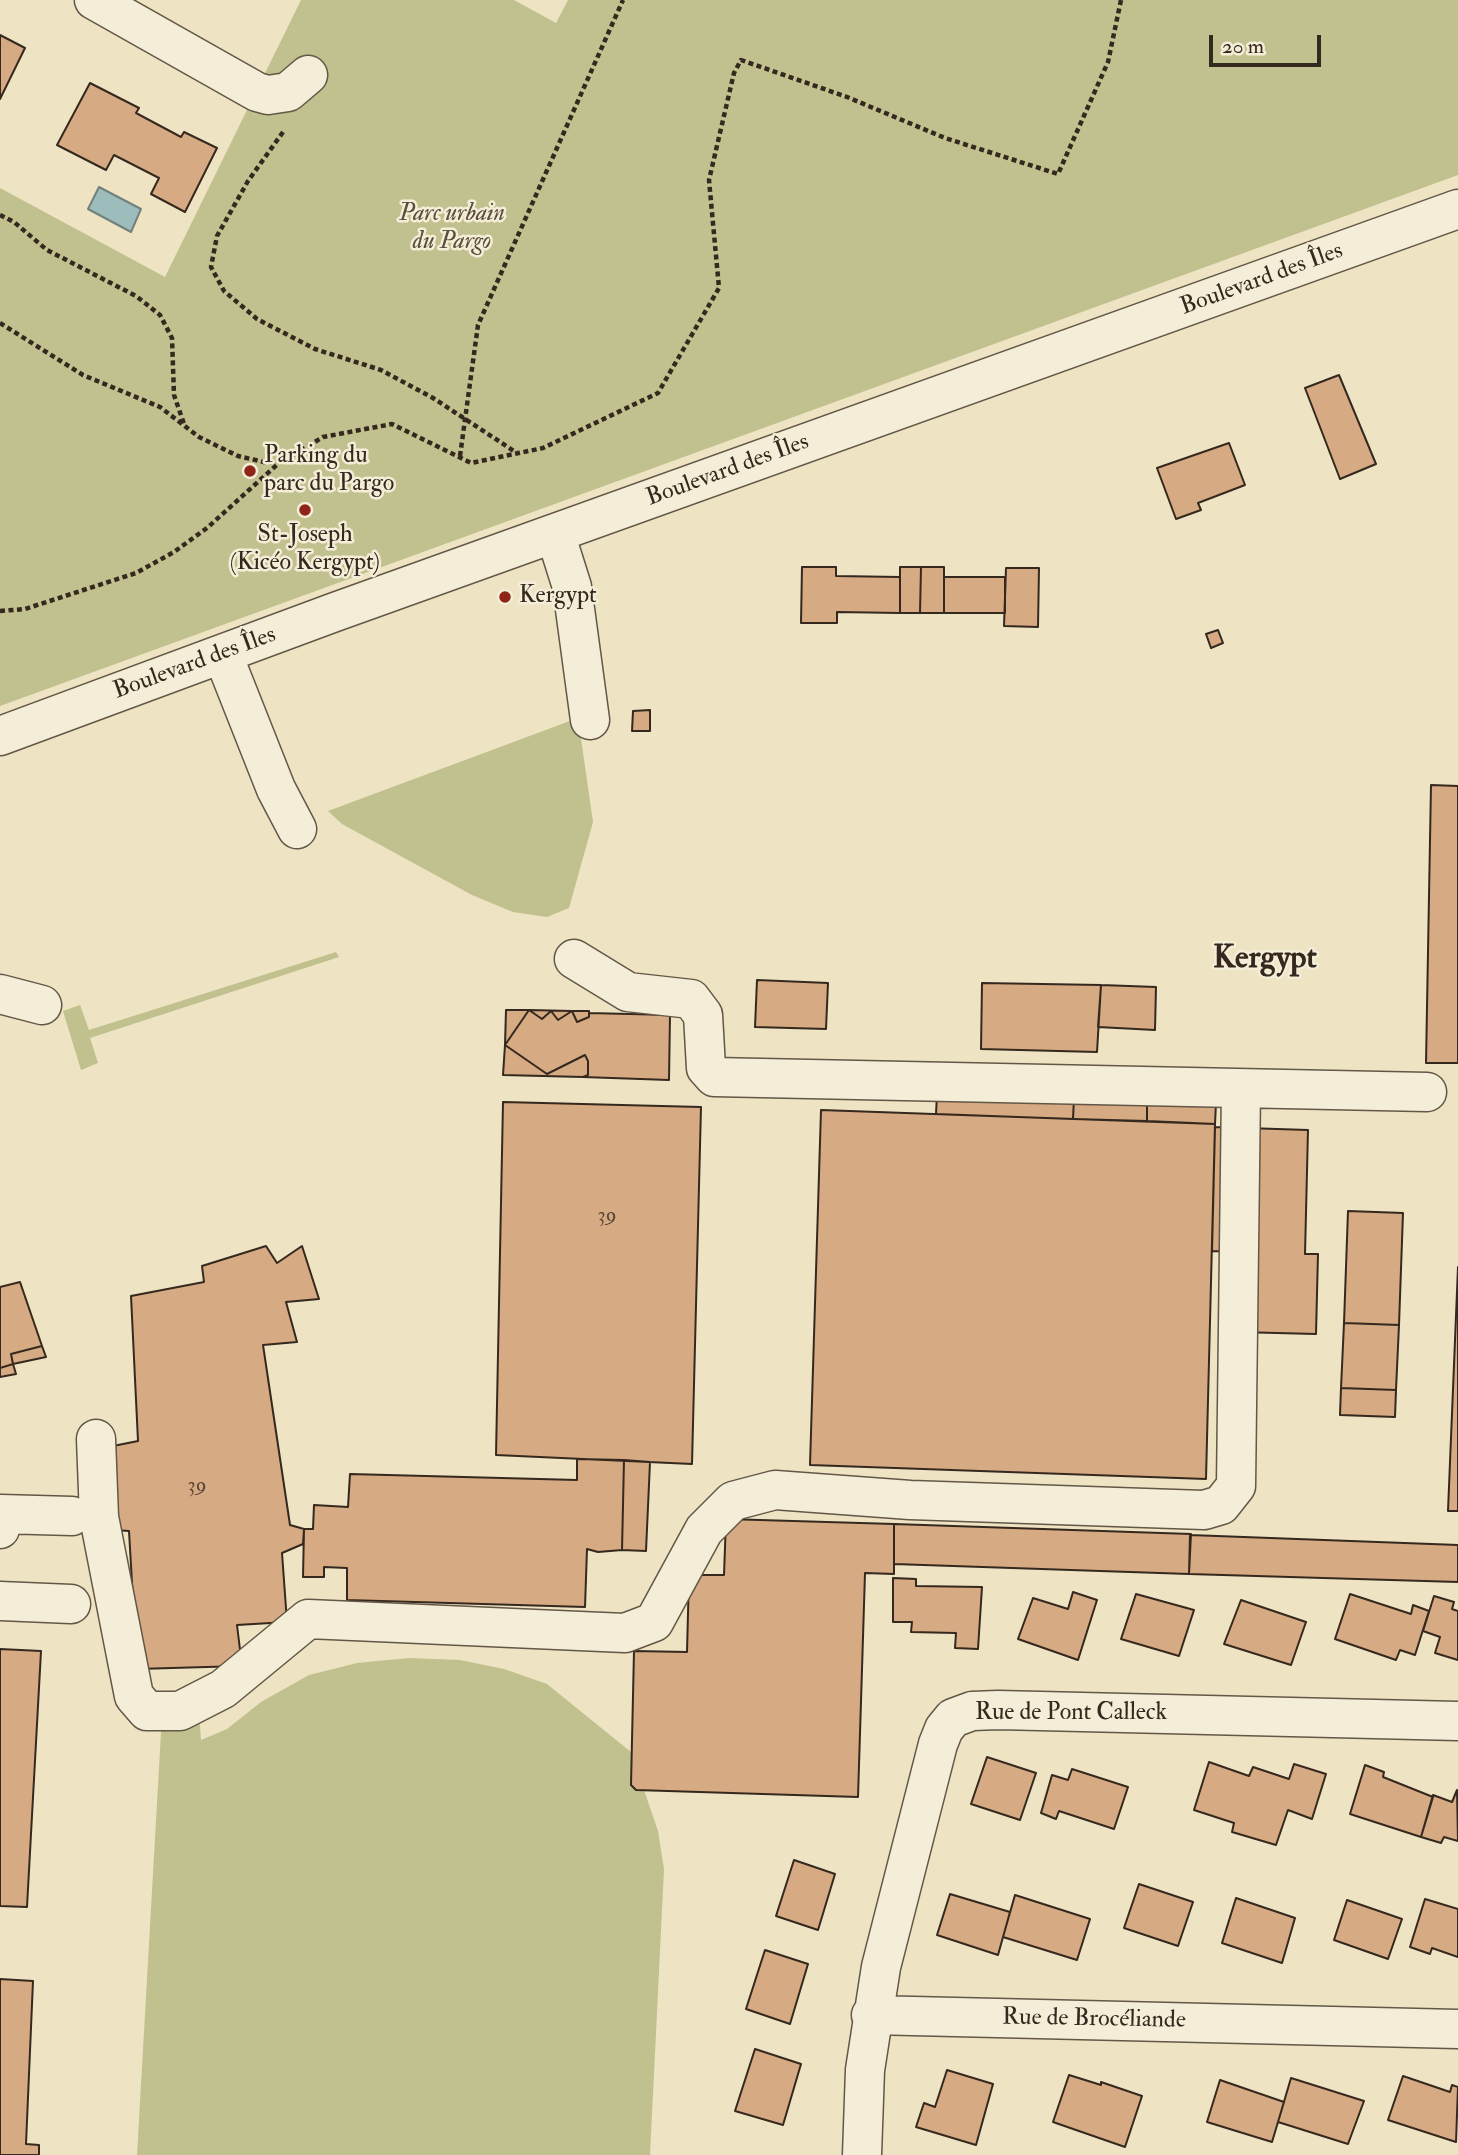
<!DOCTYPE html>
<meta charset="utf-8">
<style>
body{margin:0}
#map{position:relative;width:1458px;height:2155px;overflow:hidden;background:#eee3c2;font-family:"IM FELL Double Pica",serif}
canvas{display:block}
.scale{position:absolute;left:1209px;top:35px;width:112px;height:32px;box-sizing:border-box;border:4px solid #35281e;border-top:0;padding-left:9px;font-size:21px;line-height:24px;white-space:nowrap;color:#35281e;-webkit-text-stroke:5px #f4edd7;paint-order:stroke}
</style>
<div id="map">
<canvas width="1458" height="2155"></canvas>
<div class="scale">20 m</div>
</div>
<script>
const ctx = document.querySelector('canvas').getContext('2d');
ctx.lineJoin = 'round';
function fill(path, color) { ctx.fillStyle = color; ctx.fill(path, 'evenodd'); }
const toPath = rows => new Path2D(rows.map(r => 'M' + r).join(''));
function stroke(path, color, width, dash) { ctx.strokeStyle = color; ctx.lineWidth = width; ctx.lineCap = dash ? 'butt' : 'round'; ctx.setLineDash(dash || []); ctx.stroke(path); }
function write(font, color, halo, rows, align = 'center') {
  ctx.font = font + ' "IM FELL Double Pica",serif'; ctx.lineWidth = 5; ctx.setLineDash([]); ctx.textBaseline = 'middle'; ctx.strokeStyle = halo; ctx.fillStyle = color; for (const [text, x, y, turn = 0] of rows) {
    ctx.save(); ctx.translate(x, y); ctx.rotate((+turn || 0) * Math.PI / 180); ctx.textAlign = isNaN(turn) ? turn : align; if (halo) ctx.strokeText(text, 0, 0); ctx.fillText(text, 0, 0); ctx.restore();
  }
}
const green = toPath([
 [301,0,514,0,556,23,568,0,1458,0,1458,175,0,706,0,188,165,277],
 [578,718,593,822,569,908,547,917,513,912,472,895,342,824,328,811],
 [336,952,339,957,90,1038,98,1063,81,1070,63,1011,80,1005,89,1030],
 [409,1658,460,1660,504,1669,547,1684,631,1752,631,1785,636,1790,644,1790,658,1831,664,1869,650,2155,137,2155,162,1715,199,1712,201,1740,227,1729,261,1702,309,1675,357,1663]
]);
const water = toPath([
 [99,187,141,209,131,232,88,209,99,187]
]);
const building = toPath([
 [0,35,25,48,0,99,0,35],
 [90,83,139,108,136,113,181,137,184,132,217,148,185,212,151,194,159,178,114,155,106,170,57,145,90,83],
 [1339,375,1376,464,1340,479,1305,388,1339,375],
 [1229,443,1245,485,1198,503,1201,510,1176,519,1157,468,1229,443],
 [802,567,836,567,836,576,900,577,900,613,837,612,837,623,801,623,802,567],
 [900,567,921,567,920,613,900,613,900,567],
 [921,567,944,567,944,613,920,613,921,567],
 [1006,568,1039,568,1038,627,1004,626,1006,568],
 [944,577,1005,577,1005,613,944,613,944,577],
 [1218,630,1223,643,1211,648,1206,634,1218,630],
 [650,710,650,731,632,731,633,711,650,710],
 [1431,785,1458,786,1458,1063,1426,1063,1431,785],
 [757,980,828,983,826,1029,755,1027,757,980],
 [982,983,1101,985,1097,1052,981,1049,982,983],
 [1101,985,1156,987,1155,1030,1098,1027,1101,985],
 [506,1010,529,1010,505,1045,506,1010],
 [529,1010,542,1019,551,1011,558,1020,572,1011,577,1022,589,1017,589,1013,670,1015,669,1080,583,1077,588,1075,588,1061,585,1055,547,1074,505,1045,529,1010],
 [529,1010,572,1011,558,1020,551,1011,542,1019,529,1010],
 [572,1011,589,1011,589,1017,577,1022,572,1011],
 [505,1045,547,1074,585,1055,588,1061,588,1075,583,1077,503,1075,505,1045],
 [937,1094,1074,1098,1073,1119,936,1114,937,1094],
 [1074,1098,1147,1100,1147,1121,1073,1119,1074,1098],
 [1147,1100,1216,1103,1215,1124,1147,1121,1147,1100],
 [503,1102,701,1107,692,1464,496,1455,503,1102],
 [821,1110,1215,1124,1206,1479,810,1465,821,1110],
 [1215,1127,1308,1130,1305,1254,1318,1254,1316,1334,1237,1332,1240,1252,1212,1251,1215,1127],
 [1348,1211,1403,1213,1399,1325,1344,1323,1348,1211],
 [266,1246,277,1263,302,1246,319,1299,286,1302,297,1342,263,1345,290,1525,304,1529,303,1544,282,1553,287,1622,237,1625,242,1666,137,1669,129,1531,114,1530,108,1447,138,1441,131,1296,204,1282,202,1266,266,1246],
 [1458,1267,1458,1511,1448,1511,1458,1267],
 [20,1282,42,1346,11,1354,13,1364,0,1368,0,1287,20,1282],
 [1344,1323,1399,1325,1396,1390,1341,1388,1344,1323],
 [42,1346,46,1357,13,1364,11,1354,42,1346],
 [13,1364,16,1374,0,1377,0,1368,13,1364],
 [1341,1388,1396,1390,1395,1417,1340,1415,1341,1388],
 [577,1459,624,1460,622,1550,598,1552,587,1549,585,1607,347,1600,347,1568,324,1567,324,1577,303,1577,304,1529,313,1529,314,1505,348,1507,350,1474,577,1480,577,1459],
 [624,1460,650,1462,646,1551,622,1550,624,1460],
 [726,1519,894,1524,894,1574,865,1573,858,1797,636,1790,631,1785,634,1651,687,1652,689,1575,724,1575,726,1519],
 [894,1524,1191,1534,1189,1574,894,1564,894,1524],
 [1190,1535,1458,1545,1458,1582,1189,1574,1190,1535],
 [893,1578,916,1579,916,1586,982,1587,978,1649,955,1648,956,1633,911,1632,912,1622,893,1622,893,1578],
 [1073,1592,1097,1600,1078,1660,1018,1639,1033,1598,1068,1609,1073,1592],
 [1136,1594,1194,1610,1179,1656,1121,1639,1136,1594],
 [1350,1594,1411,1614,1413,1605,1429,1611,1415,1655,1400,1650,1396,1660,1335,1639,1350,1594],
 [1434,1596,1454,1602,1452,1609,1458,1611,1458,1660,1435,1653,1440,1637,1423,1631,1434,1596],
 [1241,1600,1306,1622,1291,1665,1224,1644,1241,1600],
 [0,1649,41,1651,27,1907,0,1906,0,1649],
 [987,1757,1036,1773,1020,1820,971,1804,987,1757],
 [1209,1762,1249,1776,1253,1767,1289,1779,1294,1764,1326,1774,1312,1819,1288,1810,1276,1845,1232,1832,1234,1823,1194,1810,1209,1762],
 [1365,1765,1384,1772,1383,1777,1433,1797,1421,1837,1350,1814,1365,1765],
 [1072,1769,1128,1787,1114,1829,1059,1811,1056,1819,1041,1813,1052,1775,1068,1780,1072,1769],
 [1457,1790,1458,1841,1444,1837,1441,1843,1421,1837,1433,1795,1452,1802,1457,1790],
 [794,1860,835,1874,818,1930,776,1916,794,1860],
 [1139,1884,1193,1902,1178,1946,1124,1928,1139,1884],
 [950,1894,1010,1912,998,1955,937,1935,950,1894],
 [1015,1895,1090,1919,1077,1960,1003,1937,1015,1895],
 [1236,1898,1295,1918,1282,1963,1222,1943,1236,1898],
 [1425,1899,1458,1909,1458,1957,1432,1948,1430,1954,1410,1947,1425,1899],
 [1347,1900,1402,1919,1388,1959,1334,1940,1347,1900],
 [765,1950,808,1964,790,2024,746,2009,765,1950],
 [0,1979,33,1981,26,2144,39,2145,39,2155,0,2155,0,1979],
 [755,2049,801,2064,783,2125,735,2111,755,2049],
 [947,2070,993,2084,976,2145,916,2127,924,2103,935,2107,947,2070],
 [1069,2075,1101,2085,1101,2082,1142,2096,1125,2147,1053,2122,1069,2075],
 [1403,2076,1450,2092,1452,2085,1458,2087,1456,2142,1388,2120,1403,2076],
 [1291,2078,1364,2101,1348,2144,1278,2122,1291,2078],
 [1220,2080,1284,2102,1272,2142,1207,2122,1220,2080]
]);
const path = toPath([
 [283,132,248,181,217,236,211,267,224,291,257,319,315,349,381,370,433,398,517,453],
 [0,215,14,222,47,250,136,296,160,315,172,338,174,395,184,424],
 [0,323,83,375,160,407,199,437,238,456,268,463,288,458,323,437,392,424,471,463,543,448,658,393,719,288,709,180,734,73,741,60,847,97,945,138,1058,174,1108,62,1121,0],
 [460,456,478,325,623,0],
 [0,611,25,609,136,573,174,552,207,528,280,462]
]);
const minor = toPath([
 [94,0,257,92,268,95,288,92,308,75],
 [555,533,572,587,590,720],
 [223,655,276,789,297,829],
 [0,736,335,612,1458,209],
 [574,959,628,992,691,999,703,1015,706,1068,714,1077,1427,1092],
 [0,994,42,1005],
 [96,1439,99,1517,134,1696,147,1711,180,1711,223,1689,308,1619,625,1633,654,1622,704,1530,733,1501,775,1490,910,1500,1204,1510,1221,1505,1236,1486,1241,1089],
 [0,1529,1,1514,72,1516],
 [0,1601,71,1604],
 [871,2015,1458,2029],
 [862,2155,865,2070,881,1967,938,1744,944,1729,953,1718,972,1711,998,1710,1458,1721]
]);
const markers = [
 [250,471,7,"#8f2418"],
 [305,510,7,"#8f2418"],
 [505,597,7,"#8f2418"]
];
const numberNames = [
 ["39",607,1216],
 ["39",197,1486]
];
const parkNames = [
 ["Parc urbain",452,215],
 ["du Pargo",452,243]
];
const streetNames = [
 ["Boulevard des Îles",1262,280,-20],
 ["Boulevard des Îles",728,471,-20],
 ["Boulevard des Îles",195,664,-20],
 ["Rue de Pont Calleck",1071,1714],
 ["Rue de Brocéliande",1094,2020,1]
];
const poiNames = [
 ["Parking du",264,457],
 ["parc du Pargo",264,485],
 ["St-Joseph",305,536,"center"],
 ["(Kicéo Kergypt)",305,564,"center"],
 ["Kergypt",519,597]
];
const districtNames = [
 ["Kergypt",1265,960]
];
fill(green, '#c0c18e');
fill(water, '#9cbdbb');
stroke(water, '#73817c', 2);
fill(building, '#d6aa82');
stroke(building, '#35281e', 2);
stroke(minor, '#635747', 41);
stroke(path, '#35281e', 4.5, [5, 3.5]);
stroke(minor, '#f4edd7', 38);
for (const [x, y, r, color] of markers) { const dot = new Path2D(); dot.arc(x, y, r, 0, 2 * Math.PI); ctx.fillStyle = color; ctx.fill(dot); stroke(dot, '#f4edd7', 2.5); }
write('21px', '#5d4837', null, numberNames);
write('italic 24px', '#584e3a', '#f4edd7', parkNames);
write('24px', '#35281e', '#f4edd7', streetNames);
write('24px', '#35281e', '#f4edd7', poiNames, 'left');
write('bold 32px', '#35281e', '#f4edd7', districtNames);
</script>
